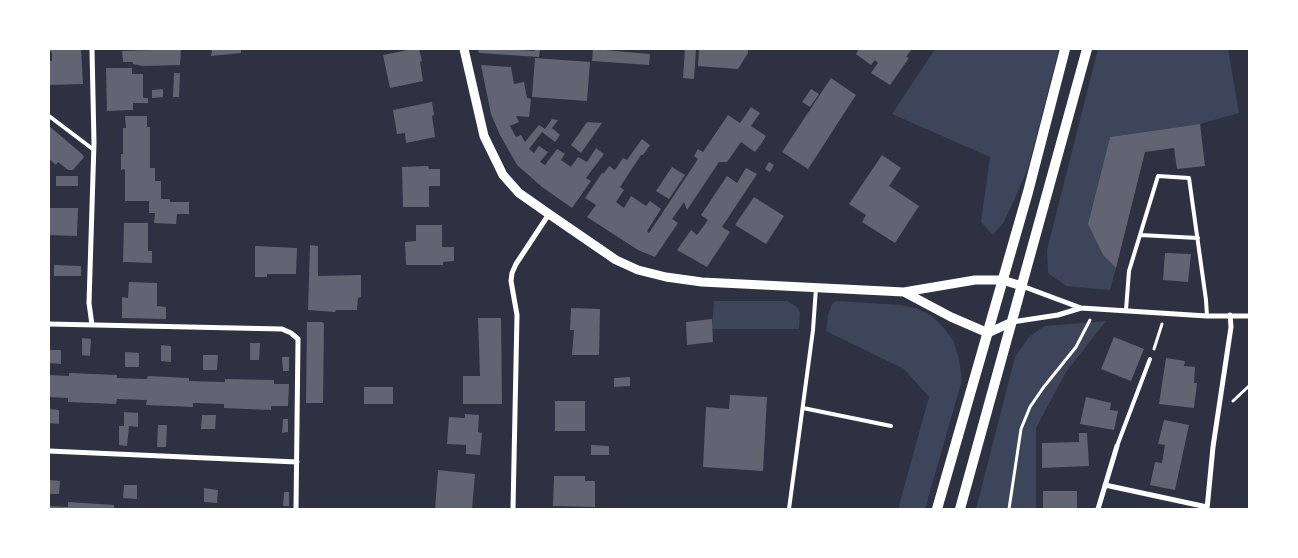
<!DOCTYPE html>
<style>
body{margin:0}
#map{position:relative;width:1298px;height:558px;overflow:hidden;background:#2d3142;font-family:"Open Sans",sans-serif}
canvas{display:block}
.frame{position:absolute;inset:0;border:50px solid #fff;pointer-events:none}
</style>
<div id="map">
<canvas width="1298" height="558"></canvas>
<div class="frame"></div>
</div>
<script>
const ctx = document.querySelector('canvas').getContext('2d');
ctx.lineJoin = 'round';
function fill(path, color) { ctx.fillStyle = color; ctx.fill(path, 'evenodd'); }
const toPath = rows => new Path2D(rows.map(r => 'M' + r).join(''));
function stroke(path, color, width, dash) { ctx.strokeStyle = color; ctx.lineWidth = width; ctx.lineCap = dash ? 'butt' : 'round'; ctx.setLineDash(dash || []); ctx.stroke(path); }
const green = toPath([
 [935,49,1059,49,1028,168,1011,207,1003,223,993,235,981,222,990,157,892,114],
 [1098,49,1228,49,1239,113,1200,124,1110,137,1088,224,1103,255,1116,268,1110,290,1066,286,1048,273,1047,250],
 [714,301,787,301,797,307,800,313,799,329,712,329],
 [836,301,901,305,918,309,933,317,944,328,954,342,959,359,962,380,925,509,898,509,929,397,904,369,826,331,828,315,832,304],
 [1106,321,1066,372,1036,428,1036,509,976,509,1015,357,1029,337,1044,326]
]);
const building = toPath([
 [49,49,81,49,83,84,49,85,49,61,52,61,52,52,49,52],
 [181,49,180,65,143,66,133,64,133,62,123,62,122,51],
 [212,49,241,49,241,53,211,56],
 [413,49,419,49,422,61,420,62,423,81,390,88,383,55],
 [478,49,519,49,519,50,535,51,535,49,540,49,539,57,479,53],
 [593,49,650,54,649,65,592,61],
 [685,49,696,49,694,79,683,78],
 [699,49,748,49,748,53,738,69,698,66],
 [859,49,912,49,906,57,909,58,890,85,871,73,878,63,875,60,871,65,856,54],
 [535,58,590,62,587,101,532,97],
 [481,65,511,67,514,84,524,82,527,98,531,99,529,117,516,116,519,122,510,126,516,137,521,135,525,142,539,125,545,129,552,119,558,120,552,128,560,135,555,142,542,132,529,149,534,153,539,146,548,152,540,162,545,165,557,149,565,154,561,160,571,167,578,157,587,162,596,148,604,154,586,178,591,181,572,208,542,187,517,165,500,135,491,114],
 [106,68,132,68,132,74,143,74,143,98,148,98,148,103,133,103,133,110,107,111],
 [174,73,180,73,179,97,173,97],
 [831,78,856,95,808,169,782,152],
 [163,89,163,97,152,98,152,90],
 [811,89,819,94,810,107,802,102],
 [432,102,434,115,432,116,435,137,406,143,405,133,397,134,393,110],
 [751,107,760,113,751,126,766,136,761,144,755,152,741,142,727,162,719,162,687,210,684,202,672,219,678,223,655,257,638,250,587,217,596,205,585,198,602,173,604,173,609,166,615,170,623,158,627,160,642,139,650,145,643,155,641,155,620,187,624,190,616,202,624,208,631,196,646,206,650,201,661,209,647,231,649,233,698,159,694,156,698,149,703,152,728,115,740,123],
 [125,116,147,116,147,127,150,127,150,168,155,168,155,181,161,181,161,199,170,199,170,202,189,202,189,214,177,214,176,224,154,223,155,213,149,213,149,201,125,201,125,169,121,170,121,154,123,154,123,128,126,128],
 [587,122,602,123,581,153,571,145],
 [1200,124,1205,166,1177,169,1174,148,1145,152,1116,268,1103,255,1088,224,1110,137],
 [49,126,82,154,84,157,73,170,68,170,58,162,56,165,49,159],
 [882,155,901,168,889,186,919,206,895,243,862,222,866,215,849,204],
 [769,162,774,165,770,172,765,169],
 [428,166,429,169,440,169,440,186,429,186,429,207,403,207,402,167],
 [672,167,685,175,669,199,656,191],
 [746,168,757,174,722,227,730,232,707,267,677,250,691,230,697,235,708,220,701,215,727,176,737,183],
 [56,176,78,176,78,186,56,186],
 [754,197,784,216,766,244,735,225],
 [49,208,78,208,77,236,49,235],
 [124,223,148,223,148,251,152,251,152,263,123,262],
 [416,225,442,225,442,247,454,247,454,261,443,262,443,265,406,265,405,242,416,241],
 [310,245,318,246,318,276,361,275,361,297,358,298,357,310,336,310,335,312,308,310],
 [255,246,297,248,296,274,267,274,267,277,255,277],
 [1165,253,1191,254,1188,282,1163,280],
 [54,265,81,266,81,276,54,276],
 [129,282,157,283,157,306,166,307,166,319,122,318,122,297,128,298],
 [571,308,600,309,599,355,572,355,574,330,570,330],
 [478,318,501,318,502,404,463,404,463,376,480,376],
 [712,319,713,342,687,345,686,322],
 [307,322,322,322,324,324,323,403,306,403],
 [1114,337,1144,349,1131,381,1101,369],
 [82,338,91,339,90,356,82,355],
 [250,343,260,343,259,360,250,360],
 [161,345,171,346,171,362,161,361],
 [49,350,61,350,61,364,49,363],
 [125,352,139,353,139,367,125,367],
 [203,355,218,355,217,370,203,370],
 [282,357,289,357,289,371,283,371],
 [1166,358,1185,361,1184,366,1195,367,1194,383,1197,383,1194,408,1159,404],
 [69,373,117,375,117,378,147,379,148,376,189,378,189,381,225,382,225,379,274,380,274,384,289,384,288,406,271,406,271,410,224,408,224,404,193,403,193,407,146,405,147,400,117,399,116,404,68,402,68,398,49,397,49,375,69,376],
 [630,377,630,386,614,387,614,378],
 [364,387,393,387,393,404,364,404],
 [730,395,767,397,763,471,703,467,706,407,729,409],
 [1086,397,1111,403,1110,410,1118,411,1114,430,1080,424],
 [555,401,585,401,585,431,555,431],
 [49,409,59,410,59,424,49,423],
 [124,412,138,413,138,427,129,426,127,446,119,445,119,426,124,426],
 [465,414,479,415,478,432,482,433,480,455,466,454,466,445,447,444,449,417,465,418],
 [202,415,216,415,215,429,201,429],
 [283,419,288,419,288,432,282,433],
 [1164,420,1189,425,1175,490,1150,485,1155,462,1162,463,1165,445,1158,444],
 [158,425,167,425,166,447,157,447],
 [1079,433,1087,433,1089,466,1042,468,1042,443,1079,442],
 [591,445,609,446,609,455,591,455],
 [438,470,475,474,472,509,435,509],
 [554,476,585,476,585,481,595,481,595,507,553,506],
 [49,480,60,481,59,494,49,494],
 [124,485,137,485,137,499,123,498],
 [204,488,218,490,217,503,204,502],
 [1043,491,1077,491,1077,509,1043,509],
 [284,492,289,492,289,506,283,506],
 [68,502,114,505,114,509,49,509,49,506,68,507]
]);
const path = toPath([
 [1154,349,1162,324],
 [1233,401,1249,386],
 [1009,509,1021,429,1030,407,1043,388,1076,347,1090,320]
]);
const service = toPath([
 [49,116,94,150],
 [1140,235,1198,238],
 [1126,310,1129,271,1158,176,1189,178,1206,300,1207,316],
 [803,408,891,426],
 [1117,446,1150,359],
 [789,509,813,330,816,288]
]);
const minor = toPath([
 [92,49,94,143,89,303,92,325],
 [1022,286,1081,308],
 [1012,322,1058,315,1081,308,1207,316,1249,316],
 [49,324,282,329,291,333,298,339,296,509],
 [49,451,297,462],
 [1105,485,1207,507],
 [513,509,517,315,511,281,512,273,516,264,549,214],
 [1098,509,1117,446],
 [1207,509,1213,447,1231,327,1230,315]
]);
const tertiary = toPath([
 [464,49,484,136,503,175,519,193,549,214,616,260,638,270,666,277,702,282,904,292,975,280,1002,280,1022,286],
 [904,292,951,317,988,333,1012,322]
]);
const secondary = toPath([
 [937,509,1028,192,1065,49],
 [960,509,1087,49]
]);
fill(green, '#3c4559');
fill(building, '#626471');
stroke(path, '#fff', 3);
stroke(service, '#fff', 4);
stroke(minor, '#fff', 5);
stroke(tertiary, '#fff', 9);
stroke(secondary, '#fff', 10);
</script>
